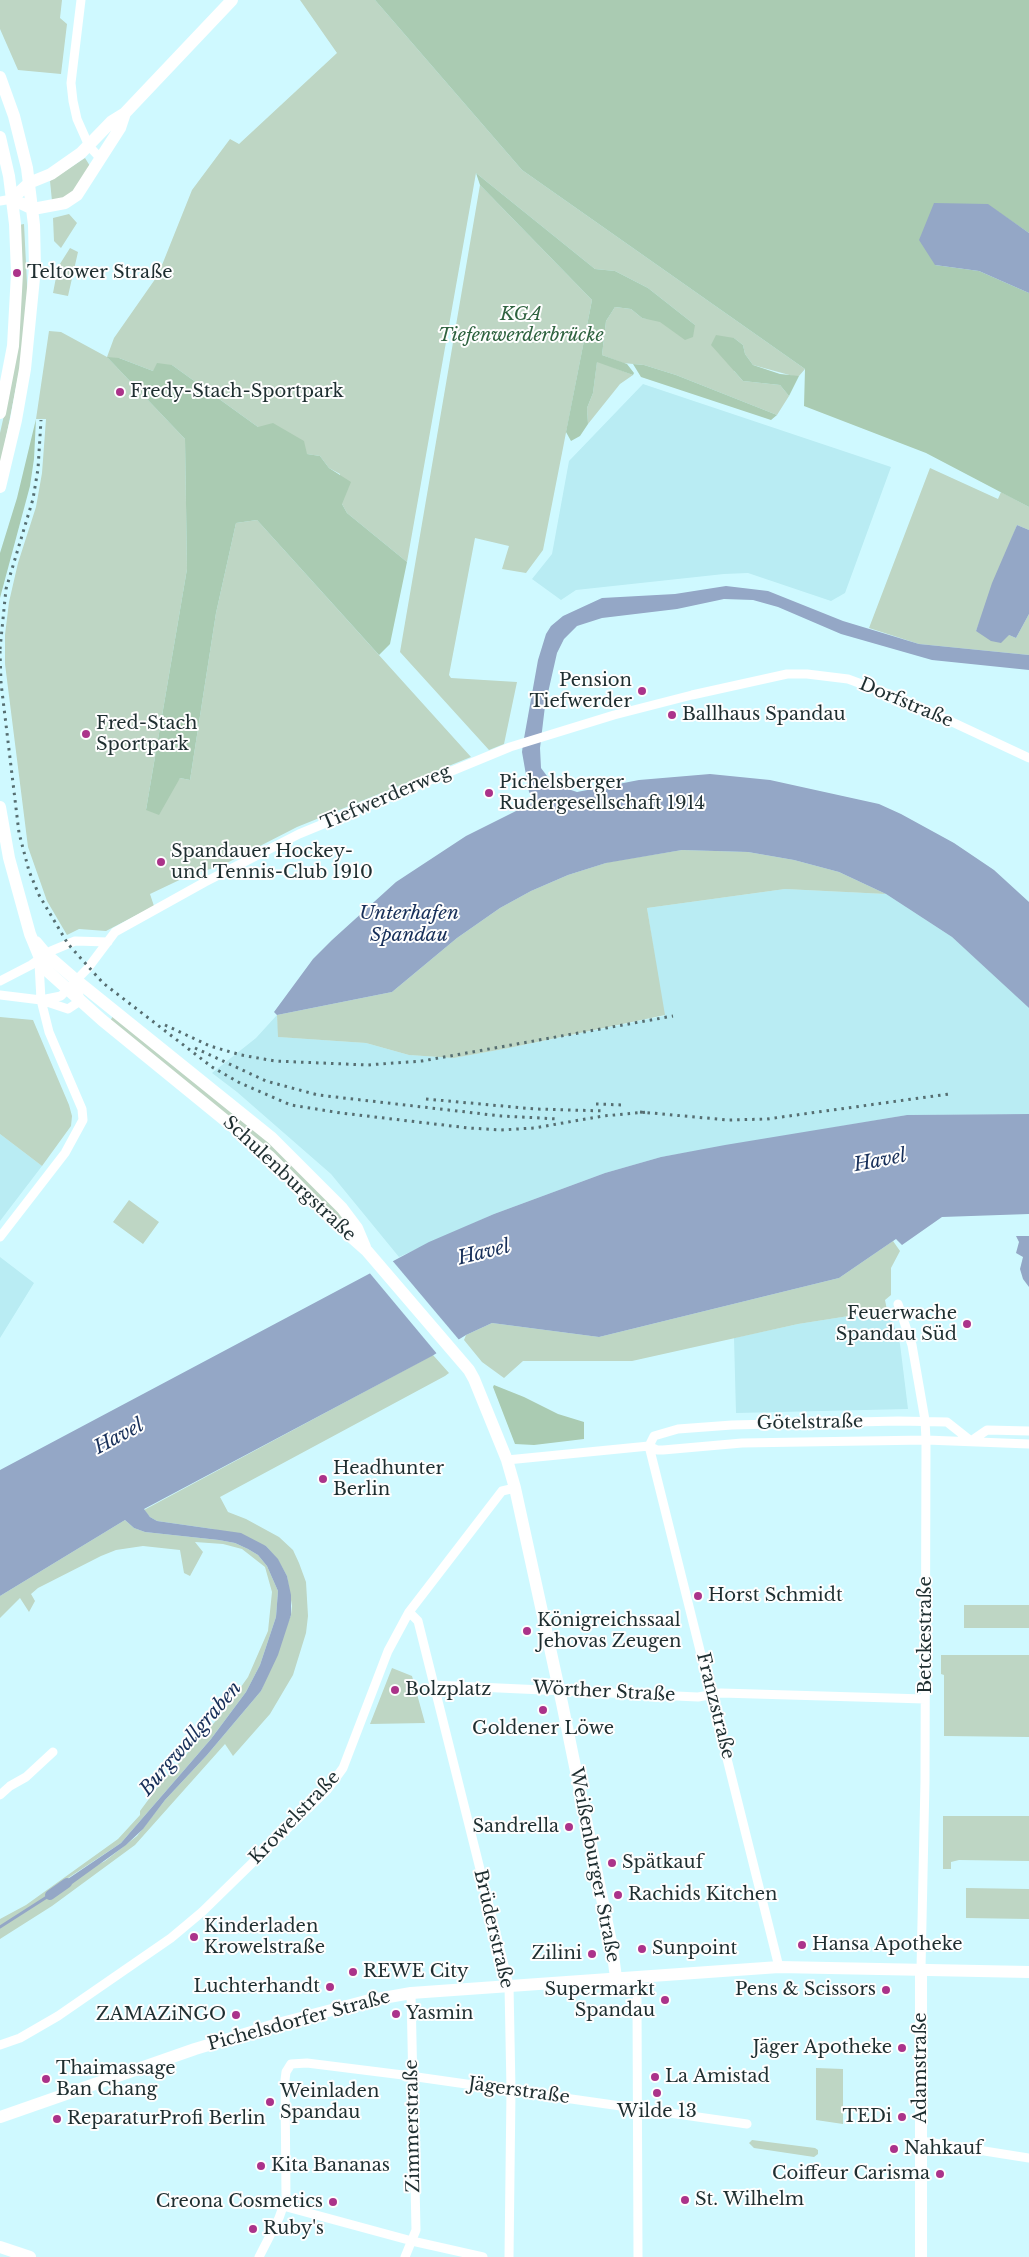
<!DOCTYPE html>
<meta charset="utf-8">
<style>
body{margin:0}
canvas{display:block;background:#cff9ff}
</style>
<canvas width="1029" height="2257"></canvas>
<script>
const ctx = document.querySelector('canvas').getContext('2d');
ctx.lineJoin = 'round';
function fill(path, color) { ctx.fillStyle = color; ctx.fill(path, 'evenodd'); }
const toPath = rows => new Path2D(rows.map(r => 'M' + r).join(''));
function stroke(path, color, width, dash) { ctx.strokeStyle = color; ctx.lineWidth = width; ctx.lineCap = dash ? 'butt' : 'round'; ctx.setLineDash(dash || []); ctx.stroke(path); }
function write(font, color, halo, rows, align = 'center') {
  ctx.font = font + ' "Libre Baskerville",serif'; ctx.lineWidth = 4; ctx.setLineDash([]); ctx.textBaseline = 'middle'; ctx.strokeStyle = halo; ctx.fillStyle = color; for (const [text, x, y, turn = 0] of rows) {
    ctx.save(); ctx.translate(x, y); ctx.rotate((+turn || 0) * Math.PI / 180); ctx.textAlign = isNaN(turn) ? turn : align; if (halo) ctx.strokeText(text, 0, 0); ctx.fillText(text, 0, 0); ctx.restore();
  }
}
const built = toPath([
 [643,384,891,467,845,593,831,601,748,573,724,574,576,590,561,600,532,579,552,554,569,461],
 [785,889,886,894,952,937,990,971,1029,1008,1029,1114,907,1115,661,1157,605,1173,494,1214,399,1257,331,1174,237,1092,212,1073,256,1038,277,1015,279,1037,366,1043,409,1055,454,1058,509,1048,664,1016,647,908],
 [0,1134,42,1166,0,1221],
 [0,1257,34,1283,0,1338],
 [887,1310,894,1325,900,1344,908,1409,736,1413,734,1338,798,1324]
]);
const green = toPath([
 [0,0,62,0,60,18,67,24,61,74,18,70,0,29],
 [300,0,375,0,522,170,805,369,799,376,793,376,753,365,745,354,743,345,734,338,734,371,743,381,780,385,789,396,777,415,676,375,644,365,623,363,602,355,606,321,615,307,631,309,642,318,695,325,648,288,615,271,595,269,476,173,407,562,347,513,342,504,340,474,329,468,320,456,307,454,258,427,172,365,153,371,119,358,108,358,185,439,187,569,146,810,180,778,190,780,216,613,236,523,257,520,471,757,297,827,221,866,192,874,150,894,154,906,106,931,79,929,67,935,47,901,28,847,5,664,5,635,9,602,18,563,36,507,42,473,46,419,36,419,49,331,61,332,107,357,114,338,158,275,192,190,230,139,239,144,337,53],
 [85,158,90,166,80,185,64,198,52,201,50,181],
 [480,185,592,300,543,550,526,573,502,569,509,546,475,538,449,675,451,678,517,682,504,744,489,750,400,652],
 [69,214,77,223,61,248,54,241,53,218],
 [24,224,28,303,21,362,0,468,0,433,7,402,19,225],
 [70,248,78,252,68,296,53,293,58,267],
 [597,361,633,375,620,384,588,424,587,408,593,393],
 [930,468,998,499,1001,492,1029,507,1029,530,1017,525,976,631,1009,635,1016,638,1029,614,1029,655,919,644,869,628],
 [682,850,748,852,794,860,839,872,886,894,785,889,647,908,665,1015,509,1048,454,1058,409,1055,366,1043,278,1037,277,1015,392,992,457,938,500,908,531,891,568,875,609,862],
 [113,1016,267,1140,338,1211,353,1231,110,1021],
 [0,1017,33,1020,69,1105,72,1116,71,1126,42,1166,0,1134],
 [129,1200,159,1222,143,1244,113,1222],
 [893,1241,900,1251,891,1268,891,1295,885,1300,887,1310,798,1324,632,1361,523,1361,504,1378,482,1362,464,1340,466,1335,492,1323,599,1337,839,1278],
 [433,1355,449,1373,445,1376,220,1497,228,1512,246,1519,279,1537,293,1550,299,1563,306,1582,308,1616,306,1633,293,1675,270,1714,233,1756,225,1744,135,1845,52,1906,0,1939,0,1919,26,1905,118,1839,140,1815,140,1811,157,1788,221,1715,248,1677,268,1631,272,1592,265,1567,242,1549,223,1544,195,1542,203,1552,190,1576,184,1573,180,1550,143,1546,116,1550,101,1556,38,1588,31,1594,35,1601,29,1612,20,1598,0,1618,0,1596,125,1520,134,1528,145,1532,219,1540,235,1543,248,1549,258,1555,267,1566,278,1591,276,1617,260,1665,246,1692,211,1739,121,1843,50,1890,105,1861,137,1836,165,1800,207,1755,261,1691,291,1615,292,1606,287,1576,278,1560,266,1546,213,1529,157,1521,150,1517,144,1510],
 [964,1605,1029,1605,1029,1628,964,1628],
 [941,1655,1029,1655,1029,1737,944,1736,944,1675,941,1674],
 [392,1668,412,1676,425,1723,370,1724],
 [943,1816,1029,1816,1029,1861,959,1860,951,1862,951,1869,943,1869],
 [966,1888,1029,1889,1029,1919,966,1918],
 [816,2068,843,2069,843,2124,816,2120],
 [752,2140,815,2148,818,2150,818,2154,814,2157,754,2148,749,2143]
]);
const forest = toPath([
 [375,0,1029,0,1029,233,988,205,935,265,979,271,1029,293,1029,507,926,453,804,406,805,369,522,170],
 [476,173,595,269,615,271,648,288,695,325,693,337,685,340,660,322,642,318,631,309,615,307,606,321,602,355,627,364,634,373,633,375,597,362,593,393,587,408,588,424,580,436,571,441,566,432,592,300,480,185],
 [716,335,734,338,743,345,745,354,753,365,780,374,799,376,789,396,780,385,743,381,711,345],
 [107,357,119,358,153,371,157,363,172,365,258,427,273,423,304,441,307,454,320,456,329,468,351,482,342,504,347,513,407,562,390,644,379,655,257,520,236,523,216,613,190,780,180,778,159,815,146,810,187,569,185,439],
 [633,364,644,365,676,375,777,415,771,420,641,377],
 [36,419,34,459,30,486,0,598,0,553,17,498],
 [494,1385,524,1397,558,1414,584,1422,584,1439,534,1445,515,1444,493,1387]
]);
const water = toPath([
 [934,203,988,204,1029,233,1029,293,979,271,935,265,919,240],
 [1017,525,1029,530,1029,614,1016,638,1009,635,1001,643,991,641,976,631,992,583],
 [726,586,768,591,843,621,919,644,1029,655,1029,670,932,660,841,634,778,607,753,600,724,599,677,609,602,618,577,626,564,639,557,653,545,706,540,748,541,768,553,784,577,792,639,780,710,774,770,780,879,804,901,814,954,843,994,870,1029,902,1029,1008,952,937,886,894,839,872,794,860,748,852,682,850,606,863,568,875,531,891,500,908,457,938,392,992,277,1015,274,1012,313,959,332,940,396,882,466,836,536,801,529,792,522,752,523,744,538,660,546,634,551,626,563,616,602,598,675,594],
 [1029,1114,1029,1214,942,1217,902,1245,896,1239,839,1278,599,1337,492,1323,466,1335,432,1356,144,1509,150,1517,157,1521,241,1533,266,1546,278,1559,287,1576,291,1595,291,1615,278,1655,261,1691,207,1755,165,1800,143,1829,126,1845,61,1892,50,1891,121,1843,211,1739,246,1692,260,1665,276,1617,278,1591,267,1566,258,1555,248,1549,235,1543,219,1540,145,1532,134,1528,125,1520,0,1596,0,1470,429,1242,494,1214,605,1173,661,1157,725,1145,907,1115],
 [1016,1236,1029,1236,1029,1287,1023,1279,1020,1269,1023,1257,1016,1253,1019,1242]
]);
const pier = toPath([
 [391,1259,460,1341,438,1355,368,1271]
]);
const stream = toPath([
 [0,1927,50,1895]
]);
const canal = toPath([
 [50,1895,67,1883]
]);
const street = toPath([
 [81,0,71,83,73,101,77,119,89,146,101,159],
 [0,201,12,199],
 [0,981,31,965,51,951,75,941,108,942],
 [0,995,41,1000,68,1009,80,1001,76,980],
 [41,1000,61,996,88,968,115,932,205,882,299,834,510,747,614,715,692,695,787,674,807,674,848,679,905,700,1029,758],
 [0,1237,65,1153,83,1120,82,1109,49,1032,41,1000,39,963],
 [898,1304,912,1345,925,1420,926,1440,925,1781,921,1969],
 [971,1441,987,1430,1029,1431],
 [649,1446,779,1967],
 [649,1446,654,1436,678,1429,732,1425,898,1421,947,1422,971,1441],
 [507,1460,649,1446,657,1450,663,1450,742,1443,926,1440,1029,1444],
 [409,1612,418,1621,509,1985,511,2090,509,2257],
 [433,1685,698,1697,721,1693,925,1699],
 [0,1795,10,1786,26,1777,53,1752],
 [637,1999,638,2257],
 [0,2045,20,2038,58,2016,171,1938,202,1912,327,1790,343,1768,388,1651,409,1612,502,1491,515,1488],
 [921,2141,1029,2158],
 [283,2206,412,2241,483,2257],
 [259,2257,279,2218,286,2198,285,2080,286,2072,291,2064,307,2063,403,2075,747,2124],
 [405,2257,416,2230,411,1993]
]);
const secondary = toPath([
 [0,77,14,116,27,168,34,225,35,268,25,369,16,420,0,487],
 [0,137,9,176,15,224,17,273,13,346,0,413],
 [12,199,29,183,51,174,81,153,112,121,125,113,232,0],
 [12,199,33,209,65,203,77,195,120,128,125,113],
 [0,807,9,858,30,934,44,968,102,1020,270,1157,332,1220,367,1251,469,1370,474,1379,507,1460,515,1488,562,1703,612,1947,616,1978],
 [36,942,46,954,76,980,272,1138,342,1208,357,1228,365,1247],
 [0,2117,195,2049,278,2024,366,2001,411,1993,779,1967,1029,1972],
 [0,2247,30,2257],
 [921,2257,921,1969]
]);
const rail = toPath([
 [0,649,6,589,33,499,38,469,41,420],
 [0,651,1,683,19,833,29,871,39,895,68,944,103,983,212,1067,240,1083,291,1105,341,1113,469,1128,501,1130,534,1128,603,1116,647,1112],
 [165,1025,210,1046,241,1055,275,1061,367,1065,422,1061,673,1016],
 [195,1048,266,1081,318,1095,501,1116,559,1119],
 [426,1099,535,1109,605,1111],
 [596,1104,623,1105],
 [640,1112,728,1120,767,1119,949,1094]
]);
const markers = [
 [17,273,5,"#ab338a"],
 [120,392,5,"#ab338a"],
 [642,691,5,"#ab338a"],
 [672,715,5,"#ab338a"],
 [86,734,5,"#ab338a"],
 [489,793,5,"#ab338a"],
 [161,862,5,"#ab338a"],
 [967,1324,5,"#ab338a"],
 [323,1479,5,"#ab338a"],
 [698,1596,5,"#ab338a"],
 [527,1631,5,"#ab338a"],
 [395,1690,5,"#ab338a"],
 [543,1710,5,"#ab338a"],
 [569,1827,5,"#ab338a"],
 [612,1863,5,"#ab338a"],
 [618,1895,5,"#ab338a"],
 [194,1937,5,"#ab338a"],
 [802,1945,5,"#ab338a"],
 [642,1949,5,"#ab338a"],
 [592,1954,5,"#ab338a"],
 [353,1972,5,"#ab338a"],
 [330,1987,5,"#ab338a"],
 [886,1990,5,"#ab338a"],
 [665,2000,5,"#ab338a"],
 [396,2014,5,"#ab338a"],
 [236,2015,5,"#ab338a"],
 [902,2048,5,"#ab338a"],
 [655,2077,5,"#ab338a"],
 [46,2079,5,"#ab338a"],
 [657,2093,5,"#ab338a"],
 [270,2102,5,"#ab338a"],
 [902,2117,5,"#ab338a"],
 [57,2119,5,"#ab338a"],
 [894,2149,5,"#ab338a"],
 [261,2166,5,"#ab338a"],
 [940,2174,5,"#ab338a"],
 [685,2200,5,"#ab338a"],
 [333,2202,5,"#ab338a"],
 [253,2229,5,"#ab338a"]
];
const poiNames = [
 ["Teltower Straße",27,273],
 ["Fredy-Stach-Sportpark",130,392],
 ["Pension",632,681,"right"],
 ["Tiefwerder",632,702,"right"],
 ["Ballhaus Spandau",682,715],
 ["Fred-Stach",96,724],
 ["Sportpark",96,745],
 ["Pichelsberger",499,783],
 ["Rudergesellschaft 1914",499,804],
 ["Spandauer Hockey-",171,852],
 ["und Tennis-Club 1910",171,873],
 ["Feuerwache",957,1314,"right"],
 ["Spandau Süd",957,1335,"right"],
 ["Headhunter",333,1469],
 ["Berlin",333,1490],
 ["Horst Schmidt",708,1596],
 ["Königreichssaal",537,1621],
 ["Jehovas Zeugen",537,1642],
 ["Bolzplatz",405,1690],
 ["Goldener Löwe",543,1729,"center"],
 ["Sandrella",559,1827,"right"],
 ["Spätkauf",622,1863],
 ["Rachids Kitchen",628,1895],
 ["Kinderladen",204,1927],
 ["Krowelstraße",204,1948],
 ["Hansa Apotheke",812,1945],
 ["Sunpoint",652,1949],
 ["Zilini",582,1954,"right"],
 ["REWE City",363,1972],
 ["Luchterhandt",320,1987,"right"],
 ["Supermarkt",655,1990,"right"],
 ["Spandau",655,2011,"right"],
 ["Pens & Scissors",876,1990,"right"],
 ["Yasmin",406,2014],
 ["ZAMAZiNGO",226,2015,"right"],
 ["Jäger Apotheke",892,2048,"right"],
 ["Thaimassage",56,2069],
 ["Ban Chang",56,2090],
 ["La Amistad",665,2077],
 ["Weinladen",280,2092],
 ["Spandau",280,2113],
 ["Wilde 13",657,2112,"center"],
 ["TEDi",892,2117,"right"],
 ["ReparaturProfi Berlin",67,2119],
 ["Nahkauf",904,2149],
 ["Kita Bananas",271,2166],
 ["Coiffeur Carisma",930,2174,"right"],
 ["St. Wilhelm",695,2200],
 ["Creona Cosmetics",323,2202,"right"],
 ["Ruby's",263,2229]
];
const parkNames = [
 ["KGA",521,315],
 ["Tiefenwerderbrücke",521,336]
];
const streetNames = [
 ["Dorfstraße",906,703,23],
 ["Tiefwerderweg",386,798,-23],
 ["Schulenburgstraße",289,1179,43],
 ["Götelstraße",810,1423,-1],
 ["Betckestraße",926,1635,-90],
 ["Wörther Straße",604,1692,3],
 ["Franzstraße",715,1706,76],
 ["Krowelstraße",295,1818,-46],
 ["Weißenburger Straße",594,1865,79],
 ["Brüderstraße",493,1929,77],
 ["Pichelsdorfer Straße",299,2021,-15],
 ["Adamstraße",921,2068,-90],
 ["Jägerstraße",519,2091,8],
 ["Zimmerstraße",413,2126,-91]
];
const waterNames = [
 ["Unterhafen",409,914],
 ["Spandau",409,936],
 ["Havel",880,1161,-11],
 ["Havel",484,1253,-14],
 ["Havel",119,1437,-28],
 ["Burgwallgraben",191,1739,-49]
];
fill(built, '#b9ecf3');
fill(green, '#bed6c4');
fill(forest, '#aacbb2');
fill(water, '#94a7c6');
fill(pier, '#cff9ff');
stroke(stream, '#94a7c6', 3);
stroke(canal, '#94a7c6', 10);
stroke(street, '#fff', 9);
stroke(secondary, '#fff', 12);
stroke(rail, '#566e71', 3, [2.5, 5]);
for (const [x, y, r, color] of markers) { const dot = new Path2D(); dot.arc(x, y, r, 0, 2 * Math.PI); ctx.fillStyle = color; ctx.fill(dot); stroke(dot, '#fefefe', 2); }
write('18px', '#1e2e30', '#fefefe', poiNames, 'left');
write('italic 18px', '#2e623f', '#fefefe', parkNames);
write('18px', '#1e2e30', '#fefefe', streetNames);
write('italic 19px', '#172f59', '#fefefe', waterNames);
</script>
